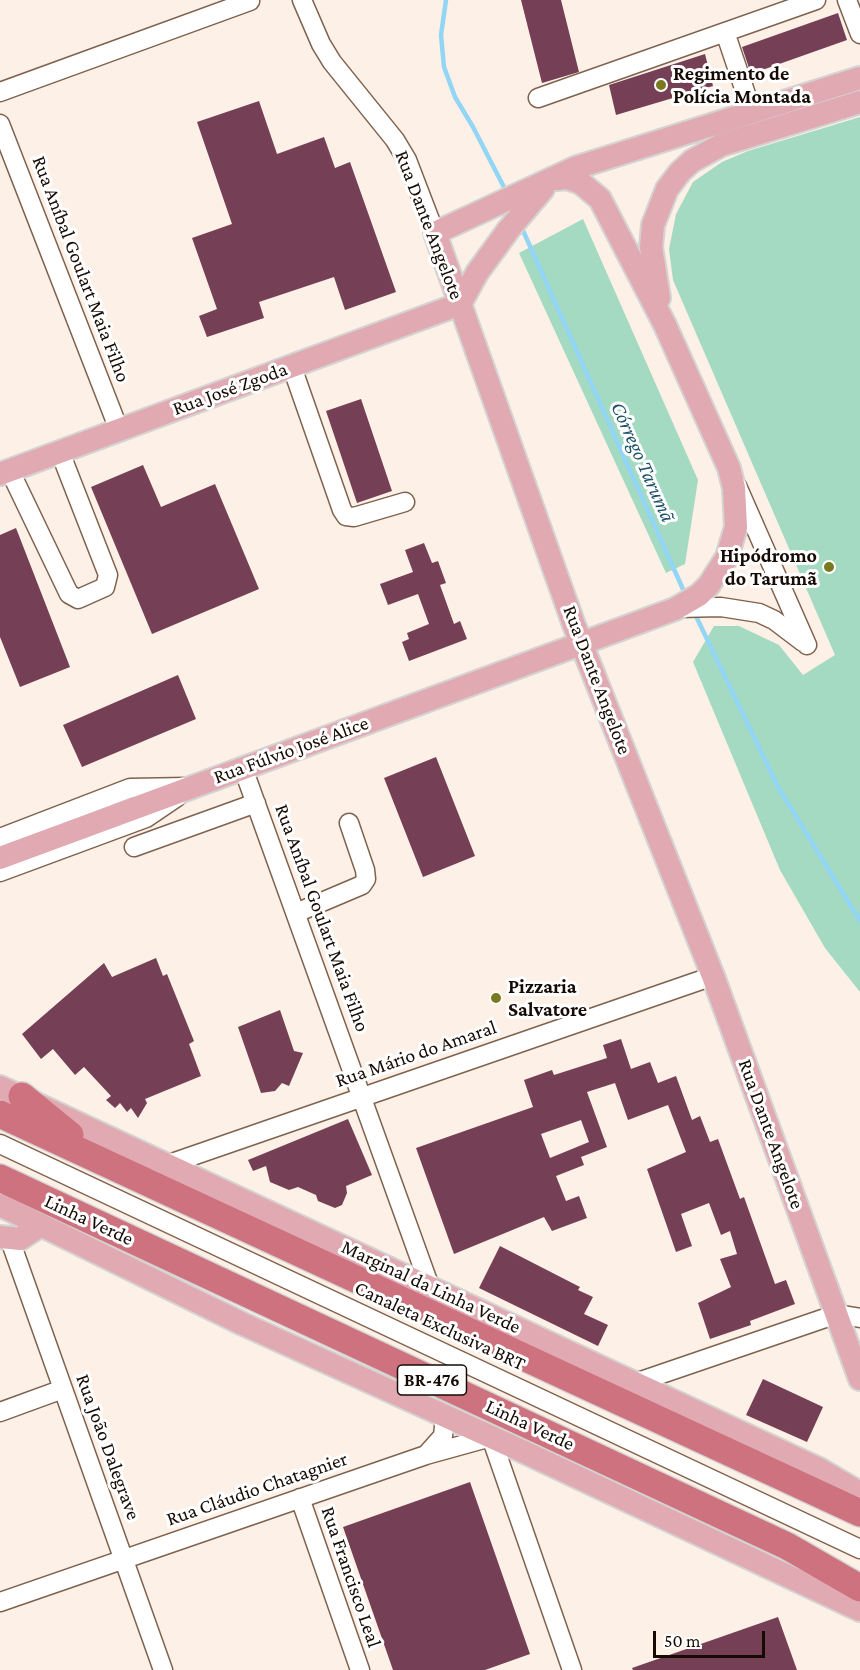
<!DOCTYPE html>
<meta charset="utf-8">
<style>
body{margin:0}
#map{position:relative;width:860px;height:1670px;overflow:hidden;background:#fdf0e6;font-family:"Crimson Pro",serif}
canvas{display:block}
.scale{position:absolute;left:653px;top:1631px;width:112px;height:27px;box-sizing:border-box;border:3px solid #150a04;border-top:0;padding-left:8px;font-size:18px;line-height:21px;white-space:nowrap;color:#150a04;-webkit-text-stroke:4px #fff;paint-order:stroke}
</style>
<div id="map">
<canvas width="860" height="1670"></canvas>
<div class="scale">50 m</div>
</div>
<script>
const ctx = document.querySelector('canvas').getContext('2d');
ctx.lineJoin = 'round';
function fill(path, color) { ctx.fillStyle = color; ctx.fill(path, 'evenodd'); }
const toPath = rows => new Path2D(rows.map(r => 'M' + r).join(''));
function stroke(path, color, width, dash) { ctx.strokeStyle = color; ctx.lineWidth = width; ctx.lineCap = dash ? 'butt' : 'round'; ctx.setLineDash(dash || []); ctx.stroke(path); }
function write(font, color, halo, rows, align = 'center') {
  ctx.font = font + ' "Crimson Pro",serif'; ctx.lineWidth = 6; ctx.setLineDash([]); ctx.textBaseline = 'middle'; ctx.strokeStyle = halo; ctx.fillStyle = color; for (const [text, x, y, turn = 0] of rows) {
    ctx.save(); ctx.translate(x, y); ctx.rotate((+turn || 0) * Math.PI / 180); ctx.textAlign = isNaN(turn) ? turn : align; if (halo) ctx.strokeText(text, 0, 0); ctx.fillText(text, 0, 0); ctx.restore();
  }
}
const green = toPath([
 [860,117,860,992,825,948,780,870,693,662,714,626,739,626,779,645,803,675,835,655,673,280,669,249,676,214,693,182,722,162,748,151],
 [583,219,698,480,685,564,666,573,519,253]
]);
const stream = toPath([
 [446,0,441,35,444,67,455,97,473,127,507,193],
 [521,226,686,596],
 [694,612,778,787,860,921]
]);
const building = toPath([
 [521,0,561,0,579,72,542,83],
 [838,13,847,40,751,74,742,47],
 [705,54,713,86,616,115,609,85],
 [259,101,277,154,324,137,335,168,350,162,396,292,345,310,334,277,259,302,264,318,207,337,199,316,217,309,192,238,232,224,197,122],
 [361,399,392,491,357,503,326,411],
 [143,465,161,507,215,484,259,589,152,634,91,487],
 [16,528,70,667,20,687,0,637,0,535],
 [424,543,432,563,438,561,446,583,440,585,454,624,460,621,467,639,409,661,402,642,409,639,407,633,429,624,418,594,388,605,380,584,413,572,405,550],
 [178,675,196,719,82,767,63,725],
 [436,757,475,856,423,877,384,778],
 [156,958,163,976,167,974,194,1041,189,1044,201,1076,145,1099,147,1103,138,1118,131,1108,127,1112,120,1103,115,1108,106,1100,111,1096,84,1067,75,1075,53,1049,41,1059,22,1034,104,963,112,977],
 [280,1010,294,1051,303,1053,289,1086,282,1083,275,1091,261,1093,238,1027],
 [621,1039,631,1069,650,1062,658,1083,676,1076,692,1120,700,1116,710,1142,718,1139,740,1199,744,1197,775,1284,786,1280,795,1304,750,1321,751,1325,710,1339,698,1303,731,1287,720,1259,737,1254,730,1231,721,1235,709,1203,681,1214,692,1246,676,1252,647,1169,686,1152,668,1105,628,1120,615,1083,587,1092,607,1147,581,1157,584,1165,556,1176,566,1201,579,1196,587,1218,552,1231,544,1217,454,1254,416,1148,533,1107,524,1080,552,1070,554,1075,607,1058,603,1045],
 [581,1120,589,1142,550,1158,541,1134],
 [348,1119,372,1175,346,1186,347,1193,342,1205,335,1208,318,1201,316,1195,298,1187,289,1190,270,1182,266,1166,253,1171,248,1160],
 [500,1246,580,1287,578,1290,593,1297,584,1314,608,1325,598,1346,479,1288],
 [763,1379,823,1407,807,1442,746,1415],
 [470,1482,530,1654,485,1670,393,1670,343,1527],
 [778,1617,797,1670,633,1670,632,1668]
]);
const minor = toPath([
 [302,0,321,44,332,62,395,140,407,160,435,233],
 [847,0,860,34],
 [725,32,752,112],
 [0,92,250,1],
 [538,98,816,0],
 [0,124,119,430],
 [292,367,342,510,346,516,354,517,405,502],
 [10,471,69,594,78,599,105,587,108,575,60,452],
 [737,486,807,645],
 [678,608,721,607,759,613,774,620,803,642],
 [243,768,430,1287],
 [0,838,130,788,187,787],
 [134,847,256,803],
 [0,872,146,818,177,797],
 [296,913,362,885,366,879,365,870,349,823],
 [0,1144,860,1549],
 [169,1164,713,976],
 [10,1240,163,1670],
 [635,1383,837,1314,860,1318],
 [0,1412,63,1389],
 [426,1455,443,1436,445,1417],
 [300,1498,360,1670],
 [0,1602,426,1455,491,1437,572,1670]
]);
const major = toPath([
 [860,78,575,168,435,233,574,625,713,976,860,1379],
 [659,298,651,247,653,225,667,189,680,172,692,161,721,145,860,102],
 [460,304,477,273,509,229,543,189],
 [0,474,460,304],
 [0,858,675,609,699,595,709,585,727,557,736,527,734,488,729,468,665,325,600,199,581,183,567,178,556,179],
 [0,1087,819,1469,860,1493],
 [0,1205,243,1324,522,1451,860,1610],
 [0,1237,20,1239,41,1225]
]);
const highway = toPath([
 [22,1096,70,1135],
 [0,1114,860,1513],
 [0,1178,787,1546,860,1588]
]);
const markers = [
 [661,85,6,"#7b791f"],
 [829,567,6,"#7b791f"],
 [496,998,6,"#7b791f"]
];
const shields = [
 [432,1380,69]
];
const shieldNames = [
 ["BR-476",432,1380]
];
const poiNames = [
 ["Regimento de",673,74],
 ["Polícia Montada",673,97],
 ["Hipódromo",817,556,"right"],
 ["do Tarumã",817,579,"right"],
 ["Pizzaria",508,987],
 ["Salvatore",508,1010]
];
const streetNames = [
 ["Rua Dante Angelote",429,225,69],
 ["Rua Aníbal Goulart Maia Filho",81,269,69],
 ["Rua José Zgoda",230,389,-20],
 ["Rua Dante Angelote",597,680,69],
 ["Rua Fúlvio José Alice",291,750,-20],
 ["Rua Aníbal Goulart Maia Filho",322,918,70],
 ["Rua Mário do Amaral",416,1054,-19],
 ["Rua Dante Angelote",771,1134,70],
 ["Linha Verde",89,1220,25],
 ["Marginal da Linha Verde",431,1287,25],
 ["Canaleta Exclusiva BRT",440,1326,25],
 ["Linha Verde",530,1425,25],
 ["Rua João Dalegrave",108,1447,70],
 ["Rua Cláudio Chatagnier",257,1489,-19],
 ["Rua Francisco Leal",351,1577,71]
];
const waterNames = [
 ["Córrego Tarumã",643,462,66]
];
fill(green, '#a3dac1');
stroke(stream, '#92d5f4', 4.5);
fill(building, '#753f56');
stroke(minor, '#7f624d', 21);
stroke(major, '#d5d3d2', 26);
stroke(highway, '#d5d3d2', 30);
stroke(minor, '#fff', 18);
stroke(major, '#e1aab2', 22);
stroke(highway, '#cd727e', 27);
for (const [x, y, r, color] of markers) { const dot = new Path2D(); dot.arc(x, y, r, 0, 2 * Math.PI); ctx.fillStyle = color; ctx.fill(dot); stroke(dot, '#fff', 2); }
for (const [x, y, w] of shields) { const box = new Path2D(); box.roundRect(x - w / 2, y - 15, w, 30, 4.5); ctx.fillStyle = '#fff'; ctx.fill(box); stroke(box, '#150a04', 1.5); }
write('bold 18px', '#150a04', null, shieldNames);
write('bold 20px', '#150a04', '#fff', poiNames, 'left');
write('20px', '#150a04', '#fff', streetNames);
write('italic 21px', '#1f546a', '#fff', waterNames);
</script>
